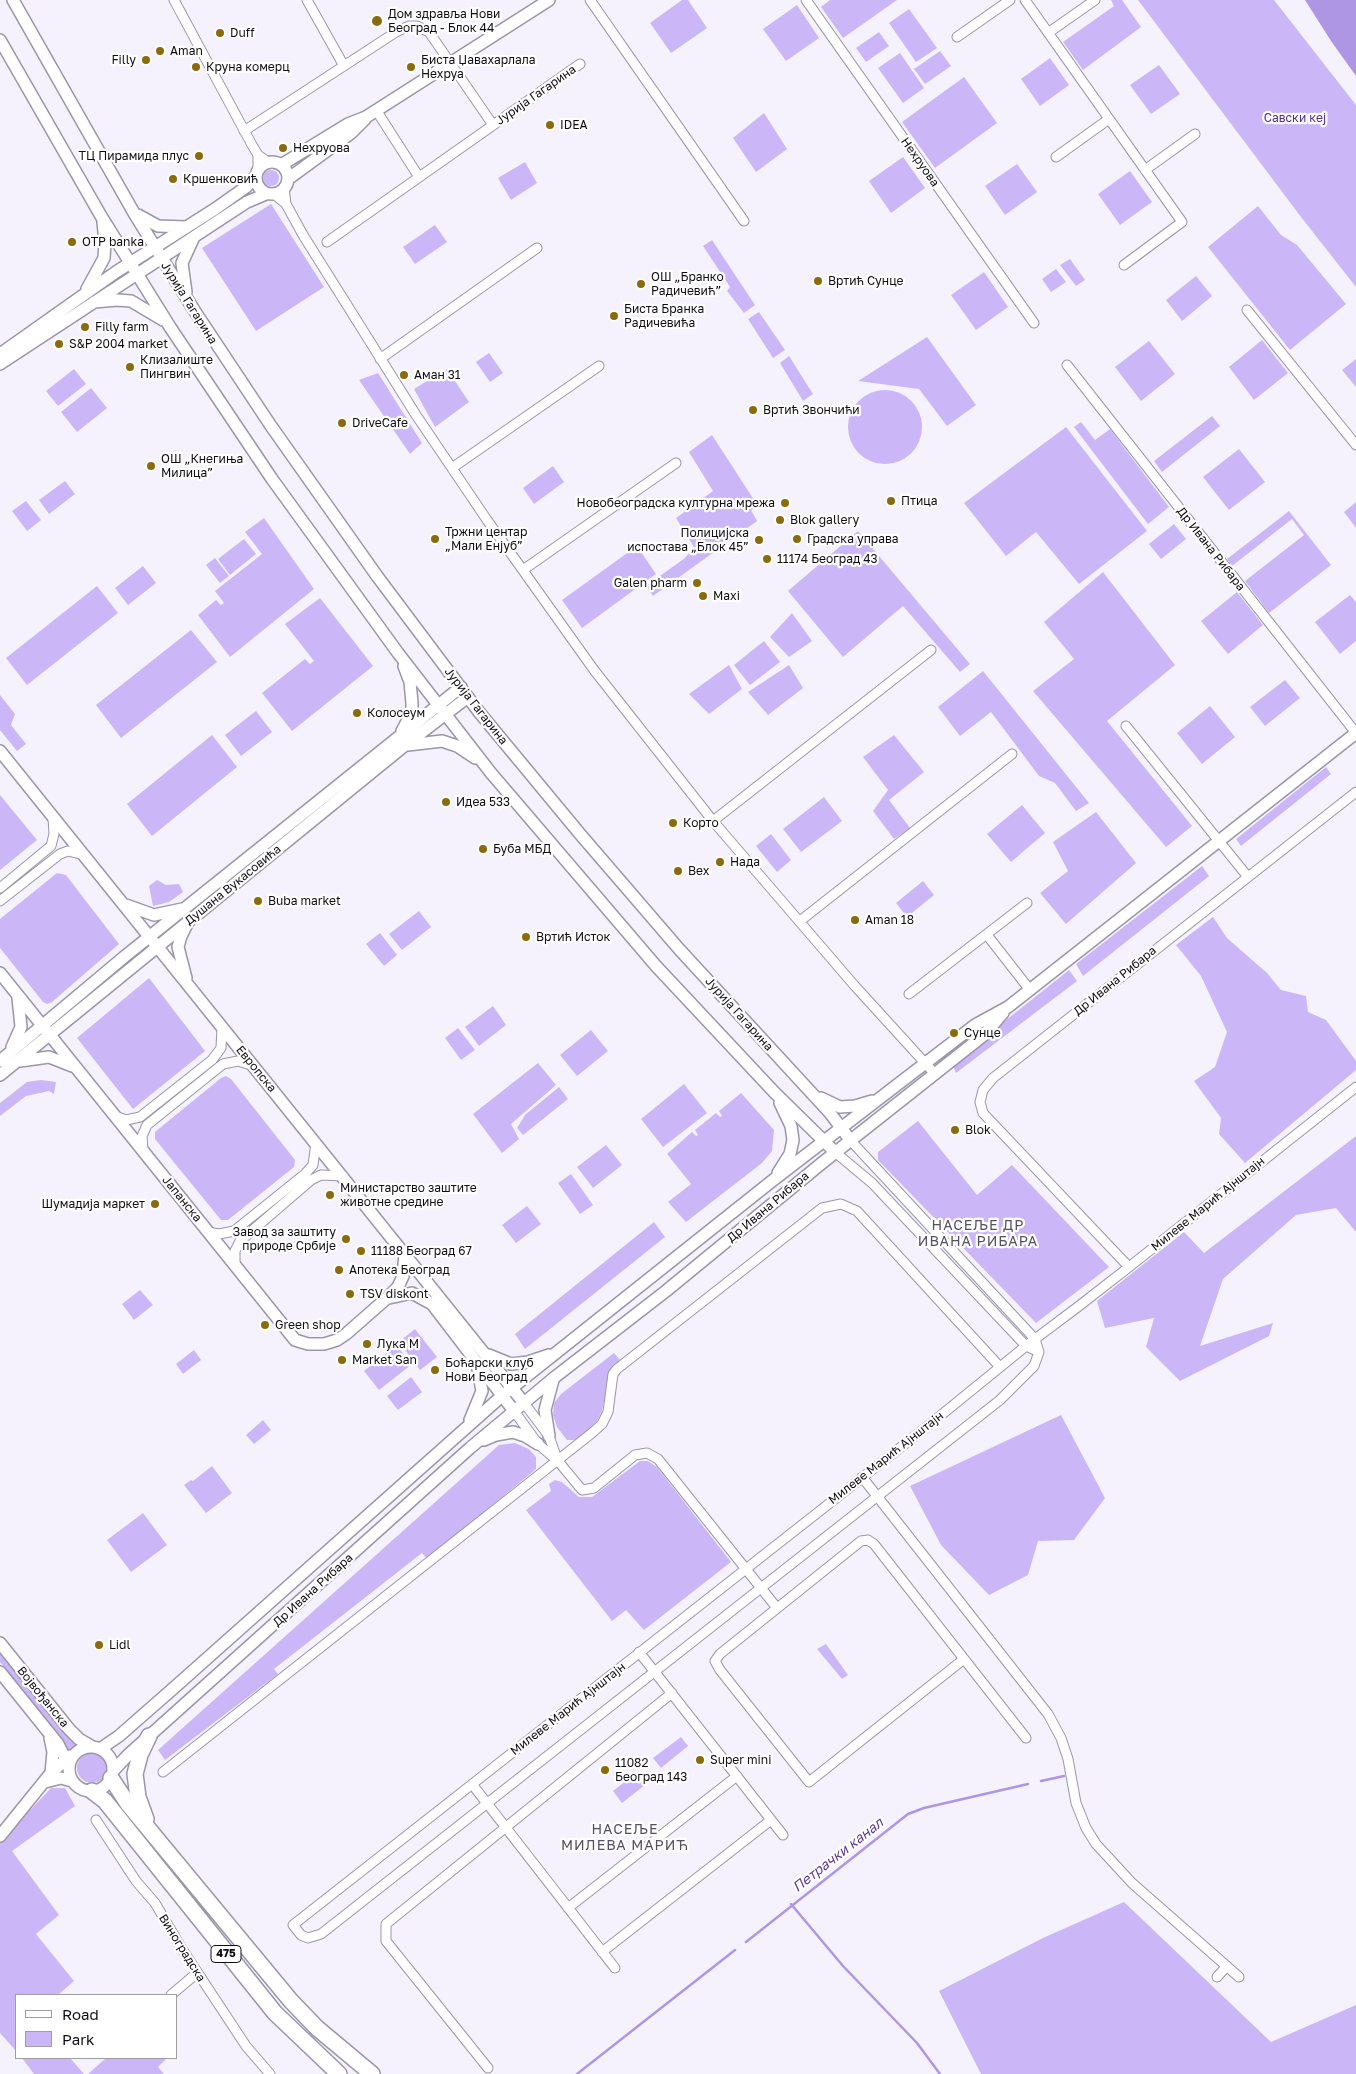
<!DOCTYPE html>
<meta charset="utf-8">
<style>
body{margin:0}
#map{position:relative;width:1356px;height:2074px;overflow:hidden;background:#f5f2fe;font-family:"Golos Text",sans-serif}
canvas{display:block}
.legend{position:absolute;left:15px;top:1994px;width:162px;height:65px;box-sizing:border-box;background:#fff;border:1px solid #9f9fa1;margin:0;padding:6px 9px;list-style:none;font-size:15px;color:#100e14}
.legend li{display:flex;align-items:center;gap:10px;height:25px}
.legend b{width:25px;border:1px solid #9f9fa1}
</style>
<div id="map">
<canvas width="1356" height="2074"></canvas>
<ul class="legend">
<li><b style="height:6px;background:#fff"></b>Road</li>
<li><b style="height:14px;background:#cbb7f8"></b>Park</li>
</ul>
</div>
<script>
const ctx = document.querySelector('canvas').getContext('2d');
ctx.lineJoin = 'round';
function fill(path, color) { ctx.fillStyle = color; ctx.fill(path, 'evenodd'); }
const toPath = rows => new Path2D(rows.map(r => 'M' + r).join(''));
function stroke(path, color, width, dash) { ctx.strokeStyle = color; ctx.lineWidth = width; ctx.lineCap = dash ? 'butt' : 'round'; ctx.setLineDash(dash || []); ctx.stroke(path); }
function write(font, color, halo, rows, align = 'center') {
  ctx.font = font + ' "Golos Text",sans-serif'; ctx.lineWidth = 4.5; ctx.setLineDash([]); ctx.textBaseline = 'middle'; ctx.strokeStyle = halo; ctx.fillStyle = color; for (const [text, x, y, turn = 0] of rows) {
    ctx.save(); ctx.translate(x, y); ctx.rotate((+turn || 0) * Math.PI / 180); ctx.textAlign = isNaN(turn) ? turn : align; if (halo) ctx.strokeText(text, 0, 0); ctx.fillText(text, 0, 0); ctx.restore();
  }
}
const green = toPath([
 [682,0,688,0,707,28,671,53,650,23],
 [830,0,897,0,843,38,821,7],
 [1111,0,1122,0,1141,27,1083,70,1063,42,1114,6],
 [1138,0,1274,0,1356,105,1356,287,1301,217],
 [797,5,819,38,786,61,763,29],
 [909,9,937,48,916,62,889,23],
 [879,32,889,46,866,62,856,48],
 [940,51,951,66,925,84,914,69],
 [900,53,924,88,903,103,878,68],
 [1050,58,1069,85,1040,106,1021,79],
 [1159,65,1180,94,1151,114,1130,85],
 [964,77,997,123,935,168,902,122],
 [764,113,787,149,756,172,733,138],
 [903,157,925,188,891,213,869,181],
 [525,162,537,183,511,200,498,178],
 [1017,164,1037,192,1005,215,985,186],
 '263 178a8 8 0 1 1 16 0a8 8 0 1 1-16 0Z',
 [1130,171,1152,202,1120,225,1098,194],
 [271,204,324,287,256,331,202,248],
 [1258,206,1281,235,1297,245,1346,304,1290,350,1208,247],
 [435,225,447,242,415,264,403,247],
 [712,240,755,305,744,313,727,291,730,287,703,246],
 [1070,259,1085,280,1076,286,1060,265],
 [1056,269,1066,282,1051,292,1042,279],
 [984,272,1008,307,976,330,951,295],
 [1196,276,1212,296,1182,321,1166,300],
 [759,312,785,350,773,358,748,319],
 [927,337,976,405,947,426,919,389,858,381],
 [1262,340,1288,373,1254,400,1229,367],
 [1149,341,1175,374,1141,401,1115,367],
 [489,353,503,373,490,382,476,362],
 [789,356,813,394,803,401,780,363],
 [1356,359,1356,387,1342,370],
 [74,369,86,384,58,406,46,391],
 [447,369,469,402,435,427,414,389],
 [378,373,422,443,410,454,359,380],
 [91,388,107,408,77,432,61,412],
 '848 427a37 37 0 1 1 74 0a37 37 0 1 1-74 0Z',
 [1212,416,1220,426,1162,472,1154,461],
 [1081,422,1095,440,1110,429,1169,507,1148,524,1074,427],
 [1066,427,1147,531,1079,584,1036,532,1006,556,964,503],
 [712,435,758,506,751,510,757,521,653,596,646,586,685,558,694,547,676,518,713,491,689,452],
 [1239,449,1265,482,1229,510,1203,477],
 [553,466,564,482,534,504,523,488],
 [65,481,75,494,49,514,39,500],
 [26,501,41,520,27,531,12,511],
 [1356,502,1356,528,1344,512],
 [1289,511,1331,565,1269,613,1245,581,1304,535,1292,519,1232,566,1227,559],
 [264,518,314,589,230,657,198,615,216,600,221,605,224,603,215,591,262,554,245,532],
 [1174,524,1186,539,1161,559,1149,544],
 [858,531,970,664,960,672,903,606,843,657,788,591],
 [244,539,256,554,230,575,218,559],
 [637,546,656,574,582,628,562,600],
 [215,558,229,576,220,583,206,565],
 [143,566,156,583,128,605,115,588],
 [1103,572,1175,665,1107,721,1192,826,1166,847,1033,691,1074,659,1044,622],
 [97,586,118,613,27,685,6,658],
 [1237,592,1263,625,1228,654,1201,621],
 [1350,595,1356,602,1356,641,1340,654,1315,622],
 [320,598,373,666,292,731,262,693,305,659,310,664,314,661,285,624],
 [792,613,812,641,789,657,770,637],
 [191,630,217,662,121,738,96,705],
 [764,641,780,662,750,685,734,665],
 [729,665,742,689,709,714,689,694],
 [789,665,803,688,768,715,748,692],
 [983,671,1089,803,1076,811,1055,783,1039,776,991,712,960,736,938,707],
 [1285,680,1300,698,1265,726,1250,707],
 [0,695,15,714,11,725,26,744,17,751,0,730],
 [1210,706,1235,737,1202,764,1177,733],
 [256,711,272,732,241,756,225,735],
 [212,735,237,767,152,836,127,804],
 [894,735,924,772,889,800,910,828,894,839,873,811,888,790,863,757],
 [1326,767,1331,774,1241,846,1236,839],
 [0,795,37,840,0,870],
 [824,797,842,821,801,852,783,829],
 [1022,805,1045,833,1011,862,987,834],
 [1096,812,1136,863,1066,924,1040,893,1068,871,1053,842],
 [771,834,791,860,777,872,756,846],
 [1202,866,1209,876,1083,976,1076,964],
 [57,873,66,875,119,944,52,1002,47,1004,43,1002,0,948,0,919],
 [157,880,166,885,179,884,183,892,169,902,153,906,149,886],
 [923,881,934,895,907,917,896,903],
 [419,911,431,927,402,950,389,934],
 [1213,917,1227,938,1267,973,1281,990,1306,996,1308,1012,1326,1020,1356,1061,1356,1070,1245,1163,1219,1134,1221,1118,1194,1081,1215,1067,1227,1032,1201,976,1176,945],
 [380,933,397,955,384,966,366,944],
 [1069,970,1077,981,956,1073,952,1063],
 [149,978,205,1051,133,1109,77,1038],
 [493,1006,506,1025,479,1046,465,1027],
 [458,1028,475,1050,461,1060,445,1038],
 [591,1030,608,1051,577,1076,560,1055],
 [538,1063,556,1085,511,1124,519,1139,502,1153,473,1114],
 [226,1076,231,1079,295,1160,294,1167,228,1220,221,1220,155,1139,155,1132,221,1078],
 [41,1080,56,1082,54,1094,49,1091,26,1096,0,1116,0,1103,27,1082],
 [684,1084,707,1113,663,1147,641,1119],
 [559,1087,568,1099,523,1135,517,1128,525,1115],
 [741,1093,774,1130,772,1151,762,1163,686,1222,668,1202,691,1184,667,1154,692,1132,696,1136,698,1135,695,1130,716,1113,720,1117,722,1116,719,1111],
 [918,1121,977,1195,1012,1165,1109,1267,1036,1323,878,1160,878,1152],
 [1356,1136,1356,1232,1336,1208,1296,1215,1223,1279,1200,1346,1273,1323,1269,1336,1180,1381,1146,1347,1154,1318,1105,1328,1097,1301,1184,1232,1204,1253],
 [606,1145,622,1165,593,1188,577,1167],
 [571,1174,593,1205,580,1214,558,1183],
 [527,1206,541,1224,516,1243,502,1225],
 [654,1222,665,1237,525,1349,515,1334],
 [140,1290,153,1305,134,1320,122,1304],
 [415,1329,437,1357,420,1370,399,1342],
 [397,1345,411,1365,379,1390,364,1371],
 [194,1350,201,1360,183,1374,176,1364],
 [614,1353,620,1360,612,1369,609,1377,602,1411,597,1421,577,1440,567,1440,557,1427,553,1415,554,1403,561,1394],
 [411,1377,422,1392,398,1410,387,1396],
 [1061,1415,1105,1498,1074,1540,1038,1541,1028,1575,989,1595,941,1545,910,1486],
 [263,1420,271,1430,254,1444,246,1435],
 [515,1443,529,1449,536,1457,536,1469,427,1559,422,1553,274,1669,278,1674,165,1760,158,1750,499,1445],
 [640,1461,648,1461,657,1467,731,1562,644,1630,626,1610,612,1621,526,1510,551,1491,549,1484,555,1480,562,1482,579,1497,592,1497],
 [212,1466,232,1493,206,1513,184,1485,191,1480,193,1481],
 [143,1513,167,1545,131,1572,107,1540],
 [826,1644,848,1675,842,1679,817,1649],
 [0,1654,76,1745,68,1752,63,1741,0,1662],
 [681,1737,688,1746,661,1768,653,1758],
 '77 1768a15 15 0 1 1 30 0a15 15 0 1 1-30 0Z',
 [636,1773,645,1785,622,1803,613,1791],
 [51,1788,65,1788,75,1806,12,1851,59,1915,36,1934,74,1981,58,1995,16,1995,16,2051,0,2033,0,1842],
 [1124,1902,1271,2042,1356,2005,1356,2074,981,2074,939,1991,1043,1938],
 [22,2058,70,2058,84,2074,34,2074],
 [106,2058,167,2058,158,2067,164,2074,88,2074]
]);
const water = toPath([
 [1305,0,1356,0,1356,76,1331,41]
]);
const stream = toPath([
 [1041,1781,1064,1776],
 [791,1904,843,1966,917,2043,940,2074],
 [746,1942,908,1814,924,1808,1028,1784],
 [577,2074,735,1950]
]);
const street = toPath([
 [174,0,252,145,258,155,268,162],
 [307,0,344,66],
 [590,0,744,221],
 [806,0,1034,323],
 [1025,0,1182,222,1124,265],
 [1048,33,1095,0],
 [957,37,1010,0],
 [376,110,419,177],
 [244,131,396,32,409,26,417,26,429,32,493,125],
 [258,155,258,169],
 [1056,157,1109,119],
 [1145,170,1195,134],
 [284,188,286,204,303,235,416,415,487,520,594,670,713,821,854,985,935,1074],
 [274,194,285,203],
 [327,242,580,64],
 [1247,310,1356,445],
 [380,359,537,248],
 [1067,365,1356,733],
 [452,468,599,366],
 [523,570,676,463],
 [1126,726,1248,877],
 [713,821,931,650],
 [0,888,51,846,54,834,53,818],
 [0,901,60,854,68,851,84,855],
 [800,921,1012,754],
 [987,935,1030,990],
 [909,994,1027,903],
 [115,1116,126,1120,140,1117,212,1060,221,1048,222,1027],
 [851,1141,1035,1339,1039,1352,1034,1366,1000,1400,321,1934,308,1938,301,1935,293,1925,924,1429,1026,1346,1035,1339,1079,1306,1129,1267,1356,1087],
 [143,1151,142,1136,147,1125,223,1064,238,1061,254,1066],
 [835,1152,872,1183,1026,1346,1039,1352],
 [208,1232,219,1234,234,1231,305,1174,313,1165,316,1143],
 [235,1265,235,1251,240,1241,311,1180,321,1175,343,1176],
 [1129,1267,983,1113,980,1102,983,1090,993,1078,1356,792],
 [524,1403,549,1436,557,1459],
 [514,1411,538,1444,558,1461,582,1490,594,1488,635,1455,647,1453,658,1459,777,1608],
 [862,1477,1048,1714,1061,1738,1068,1759,1076,1803,1086,1828,1096,1844,1132,1883,1239,1977],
 [639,1652,783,1835],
 [964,1659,809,1782,720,1670,715,1661,720,1654,861,1541,868,1540,874,1544,1026,1738],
 [163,1772,592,1433,602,1424,608,1412,613,1374,617,1369,822,1208,841,1204,857,1211,1000,1367],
 [472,1784,615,1968],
 [96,1820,136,1881,155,1903,182,1949,246,2046,270,2074],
 [568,1908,737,1776],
 [602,1952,771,1820],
 [1217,1977,1227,1966],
 [171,1995,197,1973],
 [488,2068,386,1941,386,1924,672,1693]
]);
const secondary = toPath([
 [13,0,134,213,194,310,271,426,377,576,479,712,580,834,679,949,830,1113,851,1141],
 [0,40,101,216,170,327,272,479,398,653,491,773,656,966,775,1093,835,1152],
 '256 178a16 16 0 1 1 32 0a16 16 0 1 1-32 0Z',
 [281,165,348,124,366,117,549,0],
 [288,179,351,133,365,119],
 [138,215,158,226,186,227],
 [87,289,104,258,105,242,103,222],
 [186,292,182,263,193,239],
 [94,302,117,300,131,301,163,320],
 [0,354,116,272,215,209,246,187,255,177],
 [0,364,247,202,266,194],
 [402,731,412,712,412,703,410,682,404,666],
 [408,745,442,741,457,746,475,758],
 [0,751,524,1403],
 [126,905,154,915,182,909],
 [0,973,295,1340,308,1344,324,1344,337,1340,346,1334,387,1298,398,1287,403,1276,405,1253],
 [186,978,178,947,181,936,187,924],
 [12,1047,21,1027,18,998],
 [0,1061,124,957,461,687],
 [20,1061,49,1057,72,1066],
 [0,1075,404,746,468,697],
 [821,1098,840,1107,855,1106,872,1101],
 [778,1173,790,1154,793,1140,791,1126,780,1103],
 [389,1298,412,1293,432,1304,514,1411],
 [489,1355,511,1364,528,1362,549,1355],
 [470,1420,482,1391,477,1364],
 [549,1436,545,1410,553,1380],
 [484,1440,496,1435,513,1432,525,1436,538,1444],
 [0,1643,69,1729,79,1739,91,1746],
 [0,1672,58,1744,69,1766],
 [50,1738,53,1752,51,1773],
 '69 1769a22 22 0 1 1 44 0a22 22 0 1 1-44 0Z',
 [100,1749,119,1736,176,1686,503,1395,772,1181,975,1025,1008,1007,1356,733],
 [113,1771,128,1755,470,1448,555,1377,666,1291,822,1163,984,1035,1003,1013],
 [45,1782,61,1778,72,1781],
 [0,1836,51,1773,70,1756]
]);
const highway = toPath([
 [111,1778,128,1804,291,2001,317,2028,372,2074],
 [92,1791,105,1801,275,2013,339,2074],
 [146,1819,138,1797,135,1774,140,1755,149,1736]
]);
const markers = [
 [377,21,6,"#8a6b0b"],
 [220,33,5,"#8a6b0b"],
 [160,51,5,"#8a6b0b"],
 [146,60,5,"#8a6b0b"],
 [196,67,5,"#8a6b0b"],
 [411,67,5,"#8a6b0b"],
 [550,125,5,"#8a6b0b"],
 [283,148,5,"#8a6b0b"],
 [199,156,5,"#8a6b0b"],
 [173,179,5,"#8a6b0b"],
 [72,242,5,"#8a6b0b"],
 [818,281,5,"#8a6b0b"],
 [641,284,5,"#8a6b0b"],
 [614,316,5,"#8a6b0b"],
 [85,327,5,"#8a6b0b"],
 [59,344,5,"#8a6b0b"],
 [130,367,5,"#8a6b0b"],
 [404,375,5,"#8a6b0b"],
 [753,410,5,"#8a6b0b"],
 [342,423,5,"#8a6b0b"],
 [151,466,5,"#8a6b0b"],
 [891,501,5,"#8a6b0b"],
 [785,503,5,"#8a6b0b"],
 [780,520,5,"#8a6b0b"],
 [435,539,5,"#8a6b0b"],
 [797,539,5,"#8a6b0b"],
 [759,540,5,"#8a6b0b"],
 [767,559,5,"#8a6b0b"],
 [697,583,5,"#8a6b0b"],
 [703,596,5,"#8a6b0b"],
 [357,713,5,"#8a6b0b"],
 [446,802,5,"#8a6b0b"],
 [673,823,5,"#8a6b0b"],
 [483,849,5,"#8a6b0b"],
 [720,862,5,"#8a6b0b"],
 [678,871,5,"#8a6b0b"],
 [258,901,5,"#8a6b0b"],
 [855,920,5,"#8a6b0b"],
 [526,937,5,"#8a6b0b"],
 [954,1033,5,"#8a6b0b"],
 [955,1130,5,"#8a6b0b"],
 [330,1195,5,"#8a6b0b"],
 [155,1204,5,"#8a6b0b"],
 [346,1239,5,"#8a6b0b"],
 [361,1251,5,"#8a6b0b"],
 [339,1270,5,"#8a6b0b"],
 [350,1294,5,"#8a6b0b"],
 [265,1325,5,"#8a6b0b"],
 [367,1344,5,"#8a6b0b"],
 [342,1360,5,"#8a6b0b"],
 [435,1370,5,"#8a6b0b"],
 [99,1645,5,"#8a6b0b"],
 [700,1760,5,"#8a6b0b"],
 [605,1770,5,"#8a6b0b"]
];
const shields = [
 [226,1954,30]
];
const shieldNames = [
 ["475",226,1954]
];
const poiNames = [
 ["Дом здравља Нови",388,14],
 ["Београд - Блок 44",388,28],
 ["Duff",230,33],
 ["Aman",170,51],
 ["Filly",136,60,"right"],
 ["Биста Џавахарлала",421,60],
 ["Нехруа",421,74],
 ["Круна комерц",206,67],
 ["IDEA",560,125],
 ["Нехруова",293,148],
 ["ТЦ Пирамида плус",189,156,"right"],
 ["Кршенковић",183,179],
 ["OTP banka",82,242],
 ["ОШ „Бранко",651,277],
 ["Радичевић”",651,291],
 ["Вртић Сунце",828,281],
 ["Биста Бранка",624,309],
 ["Радичевића",624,323],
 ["Filly farm",95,327],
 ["S&P 2004 market",69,344],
 ["Клизалиште",140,360],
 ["Пингвин",140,374],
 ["Аман 31",414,375],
 ["Вртић Звончићи",763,410],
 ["DriveCafe",352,423],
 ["ОШ „Кнегиња",161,459],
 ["Милица”",161,473],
 ["Птица",901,501],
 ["Новобеоградска културна мрежа",775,503,"right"],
 ["Blok gallery",790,520],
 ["Тржни центар",445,532],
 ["„Мали Енјуб”",445,546],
 ["Полицијска",749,533,"right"],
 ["испостава „Блок 45”",749,547,"right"],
 ["Градска управа",807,539],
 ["11174 Београд 43",777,559],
 ["Galen pharm",687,583,"right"],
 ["Maxi",713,596],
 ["Колосеум",367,713],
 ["Идеа 533",456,802],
 ["Корто",683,823],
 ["Буба МБД",493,849],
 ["Нада",730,862],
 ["Bex",688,871],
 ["Buba market",268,901],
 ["Aman 18",865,920],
 ["Вртић Исток",536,937],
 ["Сунце",964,1033],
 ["Blok",965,1130],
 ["Министарство заштите",340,1188],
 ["животне средине",340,1202],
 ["Шумадија маркет",145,1204,"right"],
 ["Завод за заштиту",336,1232,"right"],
 ["природе Србије",336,1246,"right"],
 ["11188 Београд 67",371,1251],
 ["Апотека Београд",349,1270],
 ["TSV diskont",360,1294],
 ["Green shop",275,1325],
 ["Лука М",377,1344],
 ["Market San",352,1360],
 ["Боћарски клуб",445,1363],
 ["Нови Београд",445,1377],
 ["Lidl",109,1645],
 ["Super mini",710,1760],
 ["11082",615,1763],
 ["Београд 143",615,1777]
];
const streetNames = [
 ["Јурија Гагарина",536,95,-35],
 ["Нехруова",920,162,55],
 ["Јурија Гагарина",189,303,58],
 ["Др Ивана Рибара",1211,549,52],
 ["Јурија Гагарина",476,706,52],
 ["Душана Вукасовића",233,885,-39],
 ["Др Ивана Рибара",1115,981,-39],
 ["Јурија Гагарина",739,1014,48],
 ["Европска",256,1069,51],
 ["Јапанска",182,1199,51],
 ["Милеве Марић Ајнштајн",1208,1204,-39],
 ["Др Ивана Рибара",768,1207,-40],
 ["Милеве Марић Ајнштајн",886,1458,-38],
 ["Др Ивана Рибара",313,1590,-42],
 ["Војвођанска",43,1697,51],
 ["Милеве Марић Ајнштајн",568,1709,-38],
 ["Виноградска",182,1948,58]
];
const parkNames = [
 ["Савски кеј",1295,118]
];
const neighbourhoodNames = [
 ["НАСЕЉЕ ДР",978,1226],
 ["ИВАНА РИБАРА",978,1242],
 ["НАСЕЉЕ",625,1830],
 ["МИЛЕВА МАРИЋ",625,1846]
];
const waterNames = [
 ["Петрачки канал",838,1855,-38]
];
fill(green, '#cbb7f8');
fill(water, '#af96e4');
stroke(stream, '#af96e4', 2.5);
stroke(street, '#9b96a8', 11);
stroke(secondary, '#9b96a8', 14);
stroke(highway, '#9b96a8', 18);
stroke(street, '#fff', 9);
stroke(secondary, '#fff', 11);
stroke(highway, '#fff', 15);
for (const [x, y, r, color] of markers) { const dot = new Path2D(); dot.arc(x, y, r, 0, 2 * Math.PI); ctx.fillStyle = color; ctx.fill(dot); stroke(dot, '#fff', 2); }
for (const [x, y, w] of shields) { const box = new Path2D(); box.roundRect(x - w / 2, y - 8.5, w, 17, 4); ctx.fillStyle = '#fff'; ctx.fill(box); stroke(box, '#100e14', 1); }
write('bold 11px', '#100e14', null, shieldNames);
write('12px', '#100e14', '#fff', poiNames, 'left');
write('12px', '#100e14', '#fff', streetNames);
write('12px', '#522e87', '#fff', parkNames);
ctx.letterSpacing = '1px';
write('14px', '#565162', '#fff', neighbourhoodNames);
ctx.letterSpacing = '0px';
write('italic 14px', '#5e3a95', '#fff', waterNames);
</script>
